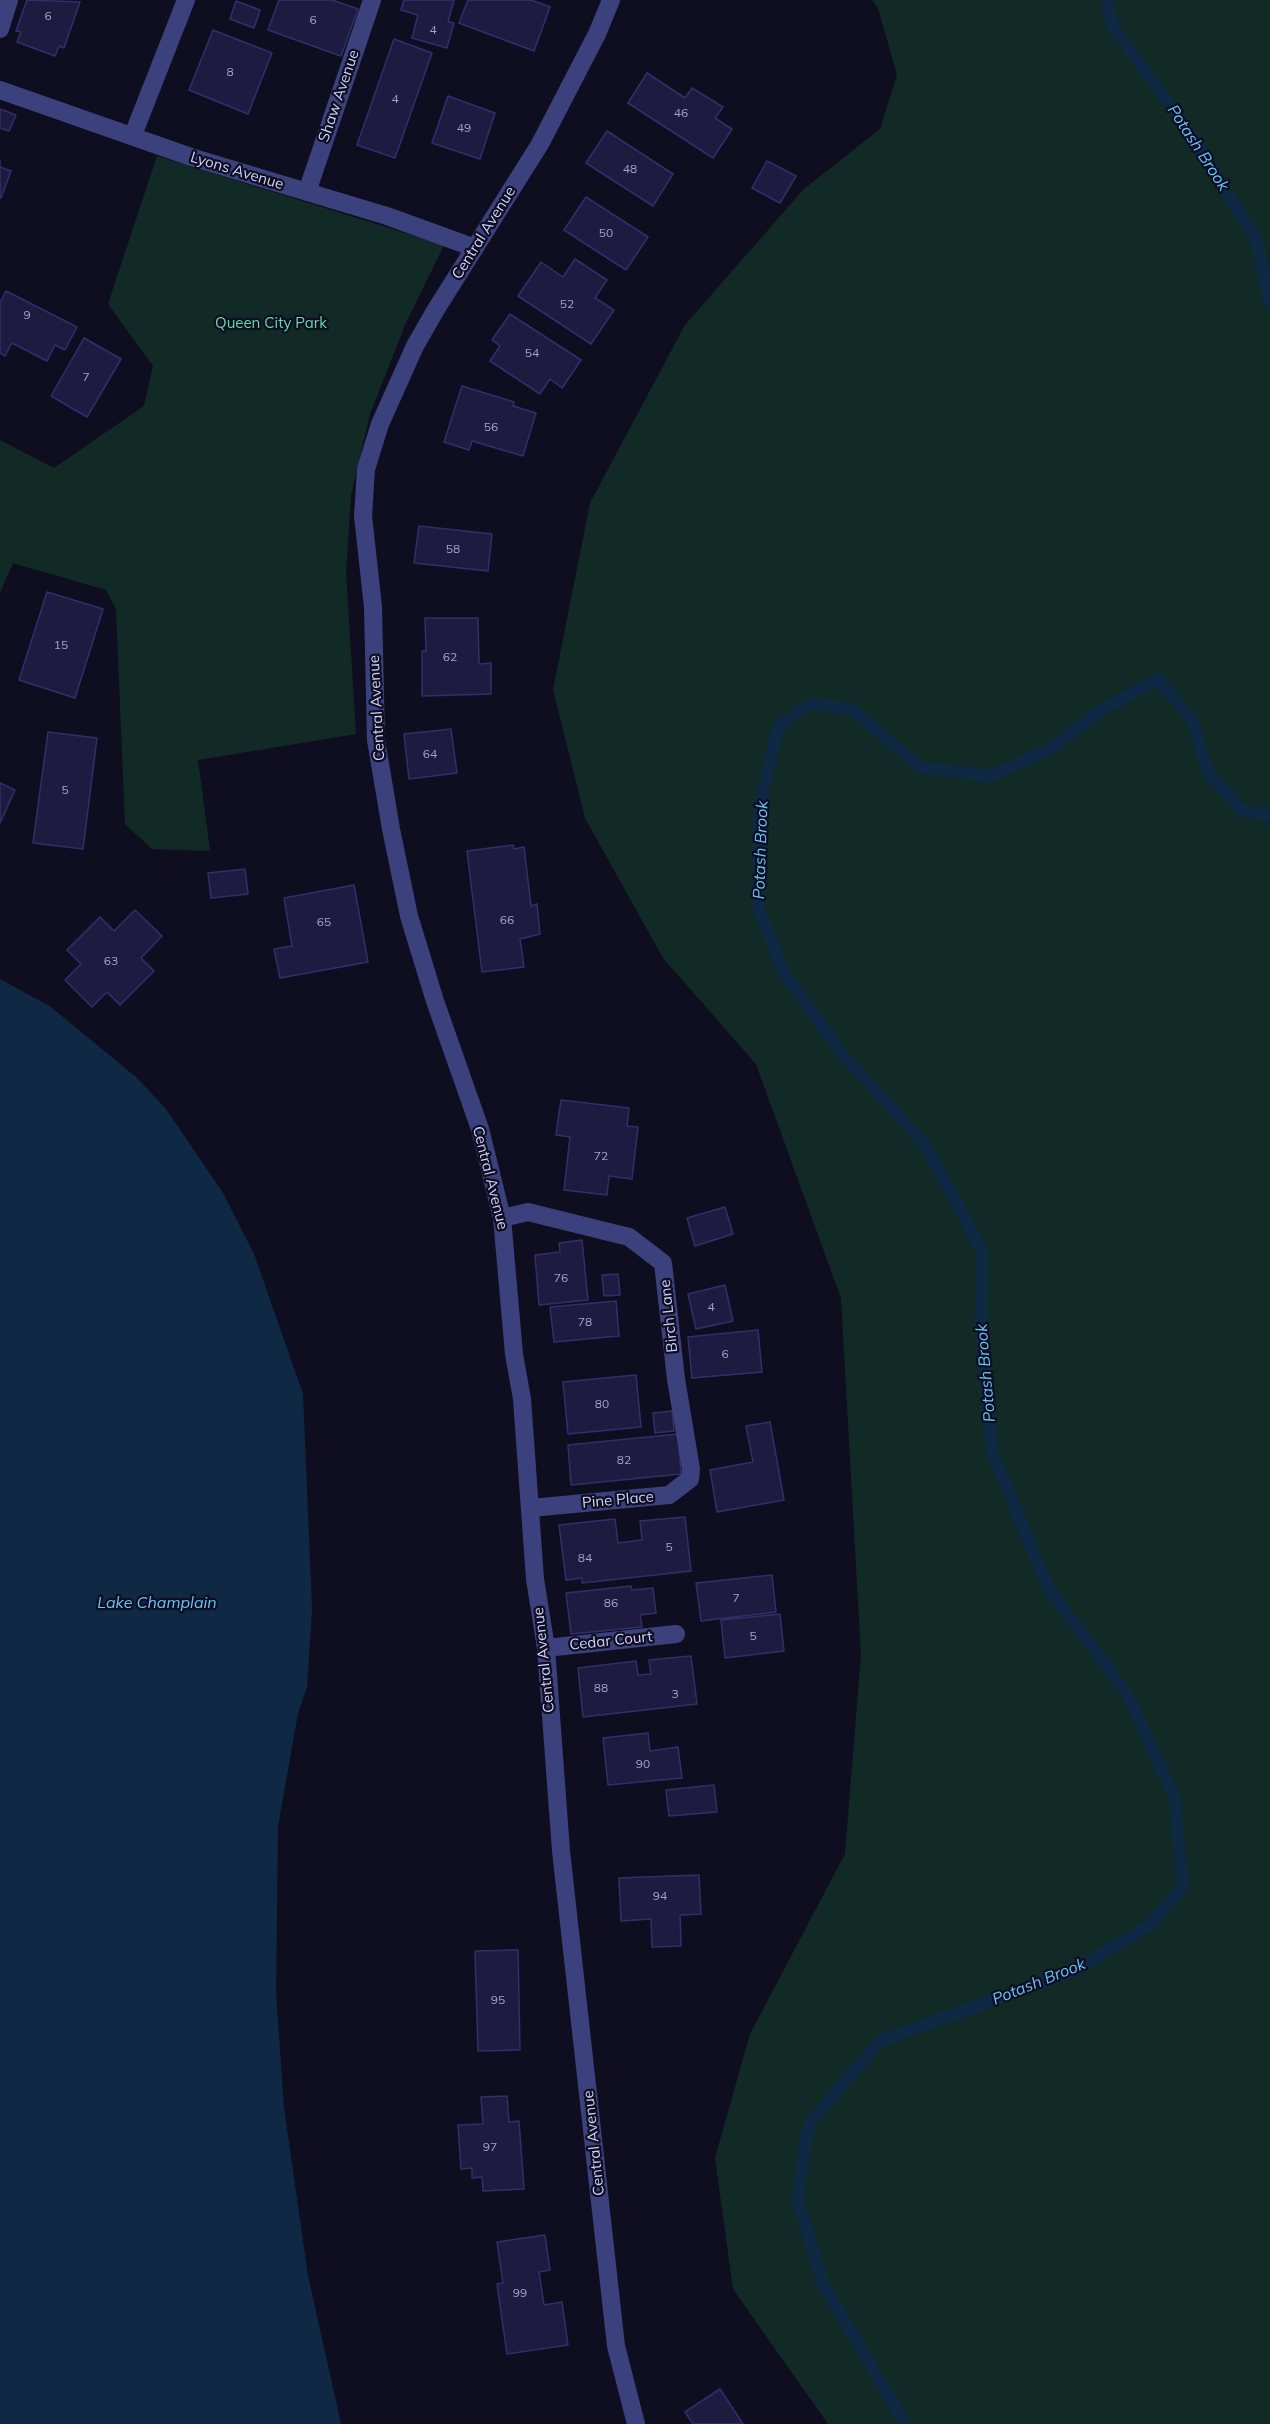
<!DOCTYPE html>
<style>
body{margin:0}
canvas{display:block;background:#0f0e21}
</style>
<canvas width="1270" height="2424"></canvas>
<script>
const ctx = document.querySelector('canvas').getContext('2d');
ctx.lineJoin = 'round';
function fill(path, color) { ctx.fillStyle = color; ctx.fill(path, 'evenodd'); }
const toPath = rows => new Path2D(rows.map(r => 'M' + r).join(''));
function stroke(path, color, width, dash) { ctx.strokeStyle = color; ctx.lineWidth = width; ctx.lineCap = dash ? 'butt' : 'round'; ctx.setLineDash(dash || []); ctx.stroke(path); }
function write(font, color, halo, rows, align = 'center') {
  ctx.font = font + ' Mulish,sans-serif'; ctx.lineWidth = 4.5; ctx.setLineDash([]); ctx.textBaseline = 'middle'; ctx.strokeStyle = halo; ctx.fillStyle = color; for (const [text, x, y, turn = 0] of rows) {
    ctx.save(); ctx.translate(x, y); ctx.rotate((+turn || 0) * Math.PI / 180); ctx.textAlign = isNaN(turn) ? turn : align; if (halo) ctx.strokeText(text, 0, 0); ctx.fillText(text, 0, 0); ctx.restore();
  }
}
const green = toPath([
 [872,0,1270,0,1270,2424,828,2424,733,2289,715,2158,750,2034,845,1854,861,1655,841,1298,756,1064,663,958,585,818,553,690,590,503,685,325,804,189,880,129,897,75,878,8],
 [157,156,444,245,405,325,370,414,351,495,346,572,356,734,198,760,210,851,152,849,125,824,116,609,106,590,13,563,0,593,0,440,54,468,144,406,153,366,108,304]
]);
const water = toPath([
 [0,979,51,1007,137,1078,166,1109,223,1193,254,1254,303,1394,312,1609,307,1687,298,1713,278,1826,276,1993,284,2108,308,2276,341,2424,0,2424]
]);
const stream = toPath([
 [1107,0,1113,27,1190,133,1257,241,1270,305],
 [905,2424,823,2284,797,2198,809,2124,880,2041,1074,1971,1151,1924,1183,1886,1174,1796,1128,1695,1048,1588,992,1451,981,1332,982,1251,925,1144,842,1054,784,973,759,909,759,809,778,727,811,703,853,710,920,767,991,776,1048,750,1101,710,1158,679,1193,721,1207,771,1241,810,1270,816]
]);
const building = toPath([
 [27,0,80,2,64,48,59,46,55,56,17,42,21,32,16,31,27,0],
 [279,0,332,0,358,9,341,56,268,30,279,0],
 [404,0,454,0,448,22,454,23,447,48,412,38,418,15,401,10,404,0],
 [468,0,531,0,550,7,534,51,459,23,468,0],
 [236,1,260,10,254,28,230,19,236,1],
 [213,30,272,53,248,114,189,90,213,30],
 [394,39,432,53,395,158,357,145,394,39],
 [647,73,685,98,692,88,723,107,715,118,732,129,713,158,628,103,647,73],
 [448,96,495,113,480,159,432,143,448,96],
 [0,109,16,115,9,131,0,128,0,109],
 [607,131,673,174,653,206,586,163,607,131],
 [0,160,0,167,11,171,1,198,0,198,0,160],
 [767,161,796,176,780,203,752,188,767,161],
 [586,197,648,237,626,270,564,230,586,197],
 [575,259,607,280,595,298,614,310,591,344,518,296,541,262,563,277,575,259],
 [6,291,77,327,65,350,55,345,47,361,12,343,5,356,0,353,0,303,6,291],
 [510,314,581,360,562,388,550,379,540,394,490,361,500,346,492,340,510,314],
 [84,338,121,359,87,417,51,396,84,338],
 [462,386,514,402,513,406,536,413,523,456,472,441,469,450,444,442,462,386],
 [419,526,492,534,488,571,414,563,419,526],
 [47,592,103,609,75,698,19,680,47,592],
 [425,618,478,618,479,664,491,663,491,694,422,696,422,651,426,651,425,618],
 [451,729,457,773,409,779,404,734,451,729],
 [48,732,97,738,83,849,33,843,48,732],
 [0,783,15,790,0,823,0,783],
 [513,845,514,849,524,847,531,906,537,904,540,934,520,939,524,967,482,972,467,851,513,845],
 [245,869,248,894,211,898,208,873,245,869],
 [354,885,368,962,280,978,274,949,292,946,284,898,354,885],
 [135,910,162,936,141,958,154,971,120,1005,107,992,92,1007,65,980,81,964,67,950,100,917,114,931,135,910],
 [561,1100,629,1108,627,1126,638,1127,632,1179,609,1176,607,1195,564,1190,570,1137,556,1135,561,1100],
 [725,1207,733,1234,695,1246,687,1218,725,1207],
 [582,1240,588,1300,539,1305,535,1255,560,1252,559,1243,582,1240],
 [618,1274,620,1295,604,1296,602,1275,618,1274],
 [725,1285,733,1321,696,1329,688,1294,725,1285],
 [616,1301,619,1336,554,1342,550,1307,616,1301],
 [758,1330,762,1372,692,1378,688,1337,758,1330],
 [636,1375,641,1427,568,1434,563,1382,636,1375],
 [672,1411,674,1431,655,1433,653,1413,672,1411],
 [770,1422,784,1500,717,1512,710,1470,753,1462,746,1426,770,1422],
 [678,1434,681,1474,571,1485,568,1445,678,1434],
 [685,1517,691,1571,582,1583,582,1578,566,1580,559,1525,615,1519,618,1543,642,1540,640,1521,685,1517],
 [772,1575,776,1612,701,1621,696,1583,772,1575],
 [631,1586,632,1590,653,1588,656,1613,640,1615,642,1627,571,1634,566,1593,631,1586],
 [780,1614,784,1651,725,1658,721,1620,780,1614],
 [691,1656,697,1704,583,1717,578,1668,636,1661,638,1675,651,1674,649,1660,691,1656],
 [648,1733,650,1751,678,1747,682,1778,608,1785,603,1738,648,1733],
 [714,1785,717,1812,669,1816,666,1790,714,1785],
 [699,1875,701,1914,680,1915,681,1946,652,1947,651,1919,621,1921,619,1878,699,1875],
 [518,1950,520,2050,478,2051,475,1951,518,1950],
 [507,2096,509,2122,519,2121,524,2189,483,2191,482,2177,472,2178,472,2168,461,2169,458,2125,483,2124,481,2097,507,2096],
 [545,2235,550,2270,539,2272,544,2305,562,2302,568,2345,507,2354,497,2284,503,2283,497,2242,545,2235],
 [720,2389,743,2424,693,2424,685,2412,720,2389]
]);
const minor = toPath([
 [611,0,597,34,540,144,435,311,415,346,380,424,366,469,363,516,373,607,376,740,391,829,409,916,435,1001,480,1129,502,1218,514,1354,522,1399,535,1579,546,1648,561,1851,616,2346,636,2424],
 [0,29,9,0],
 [0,90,191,157,387,216,475,248],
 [133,135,186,0],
 [307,192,372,0],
 [502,1218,528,1212,629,1237,663,1263,676,1379,691,1469,690,1479,669,1495,531,1508],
 [546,1648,676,1634]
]);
const numberNames = [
 ["6",48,16],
 ["6",313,20],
 ["4",433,30],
 ["8",230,72],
 ["4",395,99],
 ["46",681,113],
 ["49",464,128],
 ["48",630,169],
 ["50",606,233],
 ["52",567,304],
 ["9",27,315],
 ["54",532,353],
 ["7",86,377],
 ["56",491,427],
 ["58",453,549],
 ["15",61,645],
 ["62",450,657],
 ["64",430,754],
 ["5",65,790],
 ["66",507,920],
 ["65",324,922],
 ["63",111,961],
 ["72",601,1156],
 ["76",561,1278],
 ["4",711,1307],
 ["78",585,1322],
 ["6",725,1354],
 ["80",602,1404],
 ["82",624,1460],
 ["5",669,1547],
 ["84",585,1558],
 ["7",736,1598],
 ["86",611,1603],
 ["5",753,1636],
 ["88",601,1688],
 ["3",675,1694],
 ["90",643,1764],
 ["94",660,1896],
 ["95",498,2000],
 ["97",490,2147],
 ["99",520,2293]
];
const streetNames = [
 ["Shaw Avenue",339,96,-71],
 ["Lyons Avenue",237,171,17],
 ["Central Avenue",484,233,-58],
 ["Central Avenue",377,708,-93],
 ["Central Avenue",490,1178,76],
 ["Birch Lane",669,1316,-96],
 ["Pine Place",618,1500,-5],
 ["Cedar Court",611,1641,-6],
 ["Central Avenue",544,1660,-96],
 ["Central Avenue",594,2143,-96]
];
const parkNames = [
 ["Queen City Park",271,323]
];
const waterNames = [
 ["Potash Brook",1198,148,57],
 ["Potash Brook",761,850,-88],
 ["Potash Brook",986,1373,-95],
 ["Lake Champlain",157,1603],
 ["Potash Brook",1039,1982,-22]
];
fill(green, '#122a26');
fill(water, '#0f2944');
stroke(stream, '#0f2944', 12);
fill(building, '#1e1b41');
stroke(building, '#332e6b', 1.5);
stroke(minor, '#3b417d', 18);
write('12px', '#a4a3ce', null, numberNames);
write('15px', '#d0d0fd', '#0f0e21', streetNames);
write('15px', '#60d9ac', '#0f0e21', parkNames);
write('italic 16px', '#63c5f8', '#0f0e21', waterNames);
</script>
